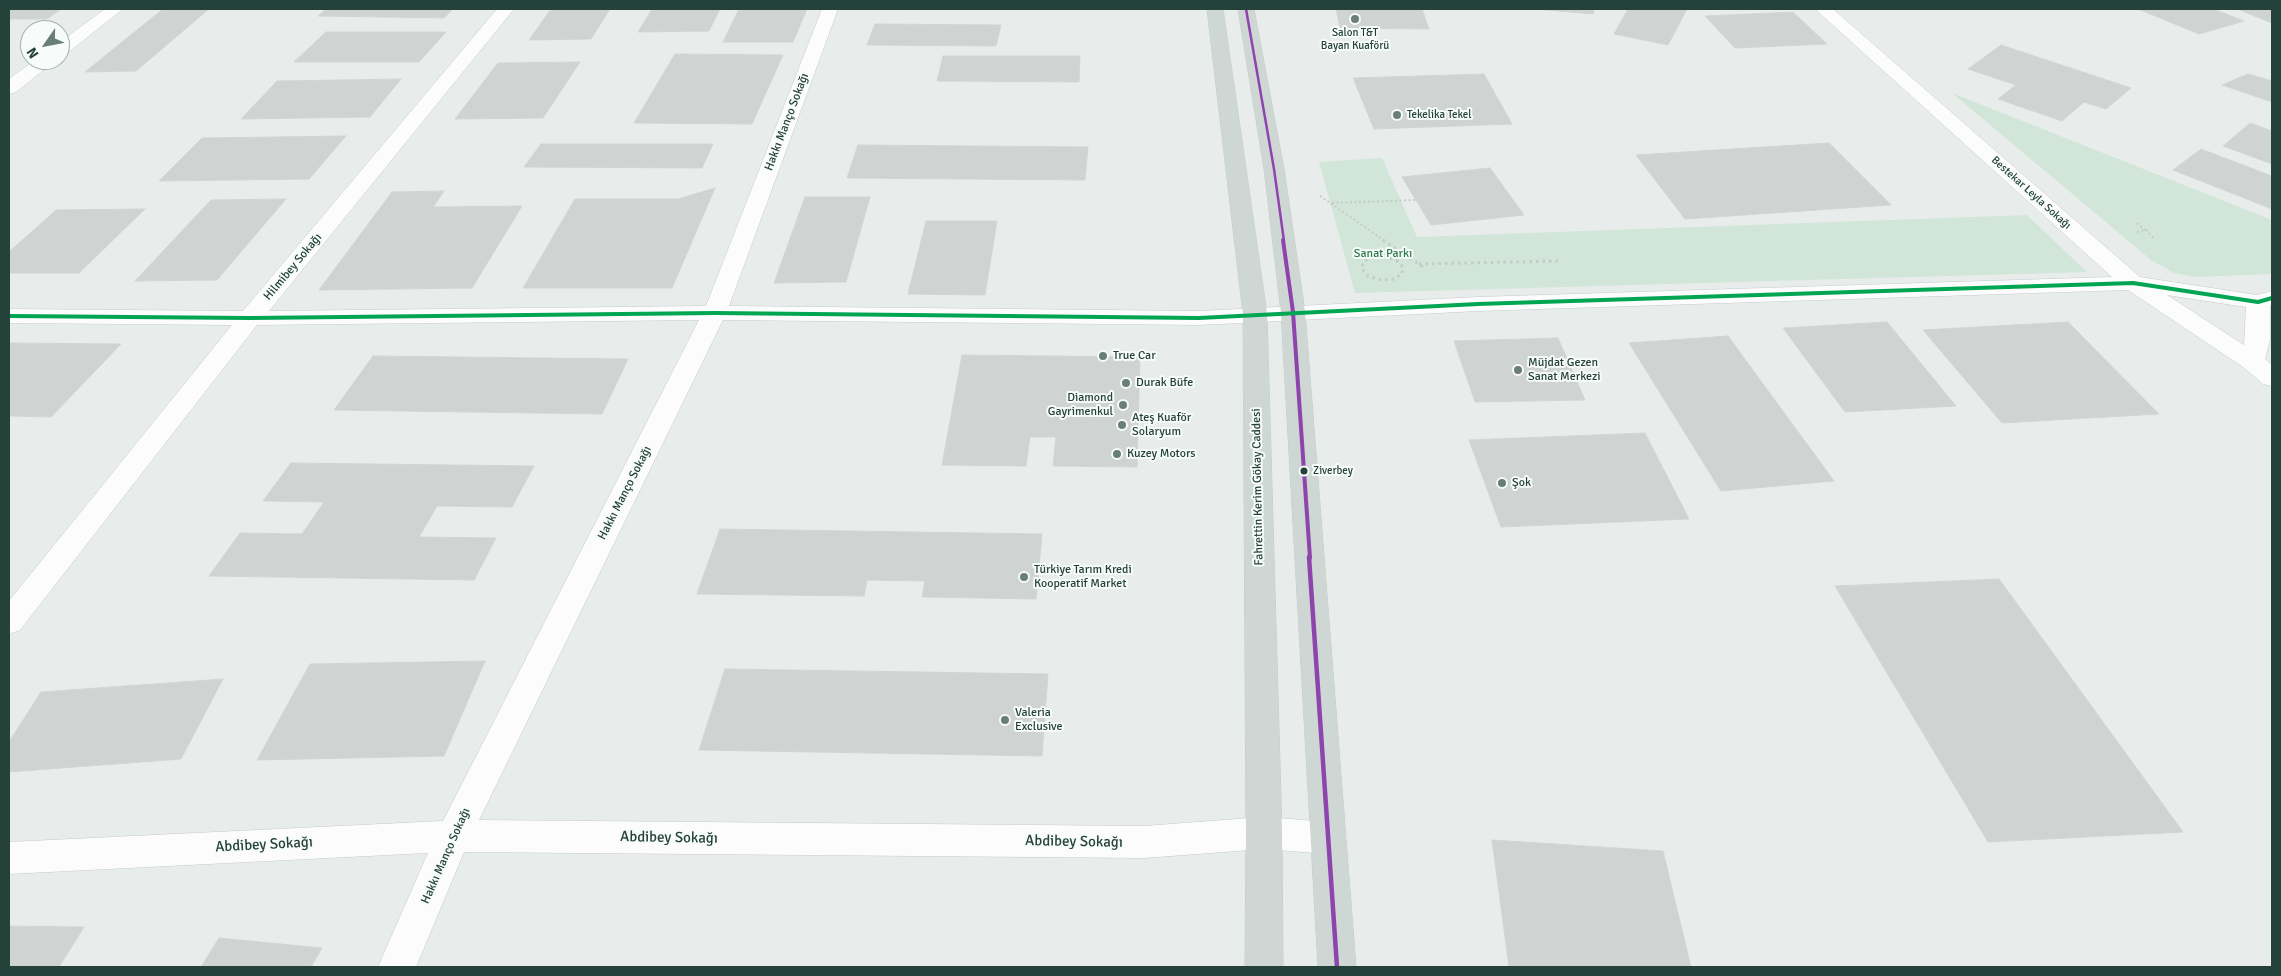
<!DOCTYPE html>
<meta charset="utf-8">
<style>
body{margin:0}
#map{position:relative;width:2281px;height:976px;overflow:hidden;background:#e8edeb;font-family:Signika,sans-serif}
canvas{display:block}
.frame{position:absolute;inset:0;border:10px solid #24423a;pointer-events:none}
.north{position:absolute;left:20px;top:20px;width:50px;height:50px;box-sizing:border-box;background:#f7fbf9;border:1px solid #a3b1ad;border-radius:50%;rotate:237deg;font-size:14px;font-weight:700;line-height:20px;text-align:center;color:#24423a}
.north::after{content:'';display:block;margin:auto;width:18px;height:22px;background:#697e78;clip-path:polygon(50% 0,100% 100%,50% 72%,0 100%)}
</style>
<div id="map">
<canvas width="2281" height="976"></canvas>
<div class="frame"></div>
<div class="north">N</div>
</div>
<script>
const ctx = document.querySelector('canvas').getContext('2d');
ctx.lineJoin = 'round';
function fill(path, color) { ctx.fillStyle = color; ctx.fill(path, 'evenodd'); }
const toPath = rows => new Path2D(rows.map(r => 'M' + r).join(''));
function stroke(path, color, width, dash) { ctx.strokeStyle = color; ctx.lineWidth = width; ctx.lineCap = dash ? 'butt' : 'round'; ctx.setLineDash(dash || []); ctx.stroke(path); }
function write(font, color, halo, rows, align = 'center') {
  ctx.font = font + ' Signika,sans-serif'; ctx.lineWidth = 4; ctx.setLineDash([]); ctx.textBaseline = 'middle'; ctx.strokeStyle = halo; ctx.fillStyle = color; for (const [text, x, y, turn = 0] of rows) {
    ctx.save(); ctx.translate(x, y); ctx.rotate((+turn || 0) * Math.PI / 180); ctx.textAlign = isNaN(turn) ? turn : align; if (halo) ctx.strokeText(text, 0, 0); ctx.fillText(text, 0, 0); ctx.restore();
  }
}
const green = toPath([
 [1952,93,2272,220,2272,274,2196,277,2174,273,2151,260],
 [1382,158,1417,237,2027,215,2087,272,1355,293,1319,162]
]);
const building = toPath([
 [9,9,61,9,47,19,9,19,9,9],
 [163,9,209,9,136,71,85,72,163,9],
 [326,9,453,9,444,18,318,16,326,9],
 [551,9,610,9,591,39,529,40,551,9],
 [652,9,720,9,709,31,638,32,652,9],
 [739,9,807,9,793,42,723,42,739,9],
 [1336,9,1422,9,1429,29,1340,28,1336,9],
 [1533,9,1593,9,1594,14,1533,9],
 [1628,9,1687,9,1668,45,1614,34,1628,9],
 [2138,9,2213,9,2244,21,2199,34,2138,9],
 [2237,9,2272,9,2272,23,2237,9],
 [1793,12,1827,44,1735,48,1705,16,1793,12],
 [875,24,1001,25,996,46,867,45,875,24],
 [326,32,446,32,419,62,294,62,326,32],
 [2001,45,2131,88,2106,109,2084,102,2062,121,1998,99,2016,85,1968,69,2001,45],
 [675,54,783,55,752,124,634,123,675,54],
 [943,56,1080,56,1079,82,937,81,943,56],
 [580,62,543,118,455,119,498,63,580,62],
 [1484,74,1512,124,1374,129,1353,78,1484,74],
 [2248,74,2272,81,2272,102,2222,85,2248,74],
 [401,79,370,117,241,119,277,81,401,79],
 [2250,123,2272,131,2272,164,2223,146,2250,123],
 [346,136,309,179,159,181,202,138,346,136],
 [1829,143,1891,205,1685,219,1636,155,1829,143],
 [541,144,713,144,702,168,524,167,541,144],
 [858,145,1088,147,1085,180,847,178,858,145],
 [2201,149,2272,176,2272,209,2173,170,2201,149],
 [1490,168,1524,215,1431,225,1402,177,1490,168],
 [715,188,672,288,523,288,575,199,678,199,715,188],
 [444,191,433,207,522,206,472,288,319,290,392,192,444,191],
 [805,197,870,197,846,282,774,283,805,197],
 [286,199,217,280,135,281,211,200,286,199],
 [145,209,79,273,9,273,9,252,56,210,145,209],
 [926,221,997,221,985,295,908,294,926,221],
 [1887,322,1956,406,1845,412,1783,328,1887,322],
 [2068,322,2159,414,2002,423,1923,330,2068,322],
 [1728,336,1834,481,1721,491,1629,343,1728,336],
 [1558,338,1585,400,1475,402,1454,341,1558,338],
 [9,343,121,344,51,417,9,416,9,343],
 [962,355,1140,357,1137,467,1053,466,1056,437,1030,437,1026,466,942,465,962,355],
 [373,356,628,359,602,414,334,410,373,356],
 [1645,433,1689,519,1501,527,1469,440,1645,433],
 [291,463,534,466,512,507,437,506,419,537,496,538,474,580,209,576,240,533,302,534,324,502,263,501,291,463],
 [720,529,1042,534,1036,599,922,597,925,581,867,580,864,596,697,594,720,529],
 [1999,579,2183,832,1988,842,1835,586,1999,579],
 [485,661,444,756,257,760,310,664,485,661],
 [725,669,1048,674,1042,756,699,750,725,669],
 [223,679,181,759,9,772,9,742,41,692,223,679],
 [1492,840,1663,851,1691,967,1509,967,1492,840],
 [9,926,84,927,59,967,9,967,9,926],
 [219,938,322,948,311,967,201,967,219,938]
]);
const pathFar1 = toPath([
 [1320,196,1385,241],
 [1332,203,1416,200],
 [2137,223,2145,230],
 [2137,232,2146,230,2155,240]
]);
const path = toPath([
 [1383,240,1426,269],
 [1384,256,1396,260,1403,267,1402,274,1394,279,1381,280,1368,276,1362,269,1363,262,1372,257,1384,256],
 [1396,260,1405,256],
 [1419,264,1560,261]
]);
const street = toPath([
 [105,9,123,9,66,54,60,55,60,42,105,9],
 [497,9,514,9,269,311,706,306,822,9,838,9,729,306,1199,311,1478,297,2112,277,1815,9,1833,9,2140,277,2257,295,2272,291,2272,305,2270,306,2270,340,2265,359,2272,365,2272,386,2263,384,2243,367,2128,290,1478,311,1199,325,723,320,479,820,1144,826,1264,817,1329,822,1341,827,1347,838,1341,849,1329,854,1264,849,1144,858,464,852,416,967,378,967,428,853,9,874,9,842,443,821,699,320,257,325,20,630,9,634,9,601,232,325,9,323,9,309,243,311,497,9],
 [2167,295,2246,307,2244,345,2167,295],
 [35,60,56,60,16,92,9,94,9,79,35,60]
]);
const primary = toPath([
 [1207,9,1223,9,1267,314,1282,833,1283,967,1245,967,1246,833,1243,314,1207,9],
 [1238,9,1254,9,1284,169,1305,312,1356,967,1318,967,1281,312,1264,169,1238,9]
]);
const bus1Far2 = toPath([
 [1246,9,1274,169,1284,241]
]);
const bus1Far1 = toPath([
 [1283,240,1293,312,1310,558]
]);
const bus1 = toPath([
 [1309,557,1337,967]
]);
const bus2 = toPath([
 [9,316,250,318,715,313,1199,318,1478,304,2133,283,2258,302,2272,298]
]);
const markers = [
 [1355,19,5,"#697e78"],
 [1397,115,5,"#697e78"],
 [1103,356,5,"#697e78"],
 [1518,370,5,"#697e78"],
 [1126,383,5,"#697e78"],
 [1123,405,5,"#697e78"],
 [1122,425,5,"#697e78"],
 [1117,454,5,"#697e78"],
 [1304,471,4.5,"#24423a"],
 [1502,483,5,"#697e78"],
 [1024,577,5,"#697e78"],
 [1005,720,5,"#697e78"]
];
const farPoinames = [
 ["Salon T&T",1355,33],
 ["Bayan Kuaförü",1355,46],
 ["Tekelika Tekel",1407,115,"left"]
];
const farStreetnames = [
 ["Bestekar Leyla Sokağı",2031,193,42]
];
const busNames = [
 ["Ziverbey",1313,471]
];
const streetNames = [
 ["Hakkı Manço Sokağı",787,122,-69],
 ["Hilmibey Sokağı",293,267,-50],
 ["Fahrettin Kerim Gökay Caddesi",1258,487,-91],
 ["Hakkı Manço Sokağı",625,493,-63],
 ["Hakkı Manço Sokağı",446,856,-66]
];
const parkNames = [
 ["Sanat Parkı",1383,254]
];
const poiNames = [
 ["True Car",1113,356],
 ["Müjdat Gezen",1528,363],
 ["Sanat Merkezi",1528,377],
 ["Durak Büfe",1136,383],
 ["Diamond",1113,398,"right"],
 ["Gayrimenkul",1113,412,"right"],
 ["Ateş Kuaför",1132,418],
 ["Solaryum",1132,432],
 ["Kuzey Motors",1127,454],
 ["Şok",1512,483],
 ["Türkiye Tarım Kredi",1034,570],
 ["Kooperatif Market",1034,584],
 ["Valeria",1015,713],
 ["Exclusive",1015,727]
];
const nearStreetnames = [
 ["Abdibey Sokağı",669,838,1],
 ["Abdibey Sokağı",1074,842,1],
 ["Abdibey Sokağı",264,845,-3]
];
fill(green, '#d1e6d8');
fill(building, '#cfd4d2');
stroke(building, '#d1d6d4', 1);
stroke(street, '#c5cac8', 1);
stroke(primary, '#c3ccc9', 1);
stroke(pathFar1, '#c3ccca', 2, [2, 2.5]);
stroke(path, '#c3ccca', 3, [2.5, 4]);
fill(street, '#fcfcfc');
fill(primary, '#cfd7d5');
stroke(bus1Far2, '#8e44ad', 2.5);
stroke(bus1Far1, '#8e44ad', 4);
stroke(bus1, '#8e44ad', 4.5);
stroke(bus2, '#00a651', 4);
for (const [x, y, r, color] of markers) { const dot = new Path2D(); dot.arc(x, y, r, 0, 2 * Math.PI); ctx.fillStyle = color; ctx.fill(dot); stroke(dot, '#f7fbf9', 2); }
write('11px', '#24423a', '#f7fbf9', farPoinames);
write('11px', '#24423a', '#f7fbf9', farStreetnames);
write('11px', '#24423a', '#f7fbf9', busNames, 'left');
write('12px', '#24423a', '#f7fbf9', streetNames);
write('12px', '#2d7a4b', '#f7fbf9', parkNames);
write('12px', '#24423a', '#f7fbf9', poiNames, 'left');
write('15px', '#24423a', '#f7fbf9', nearStreetnames);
</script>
